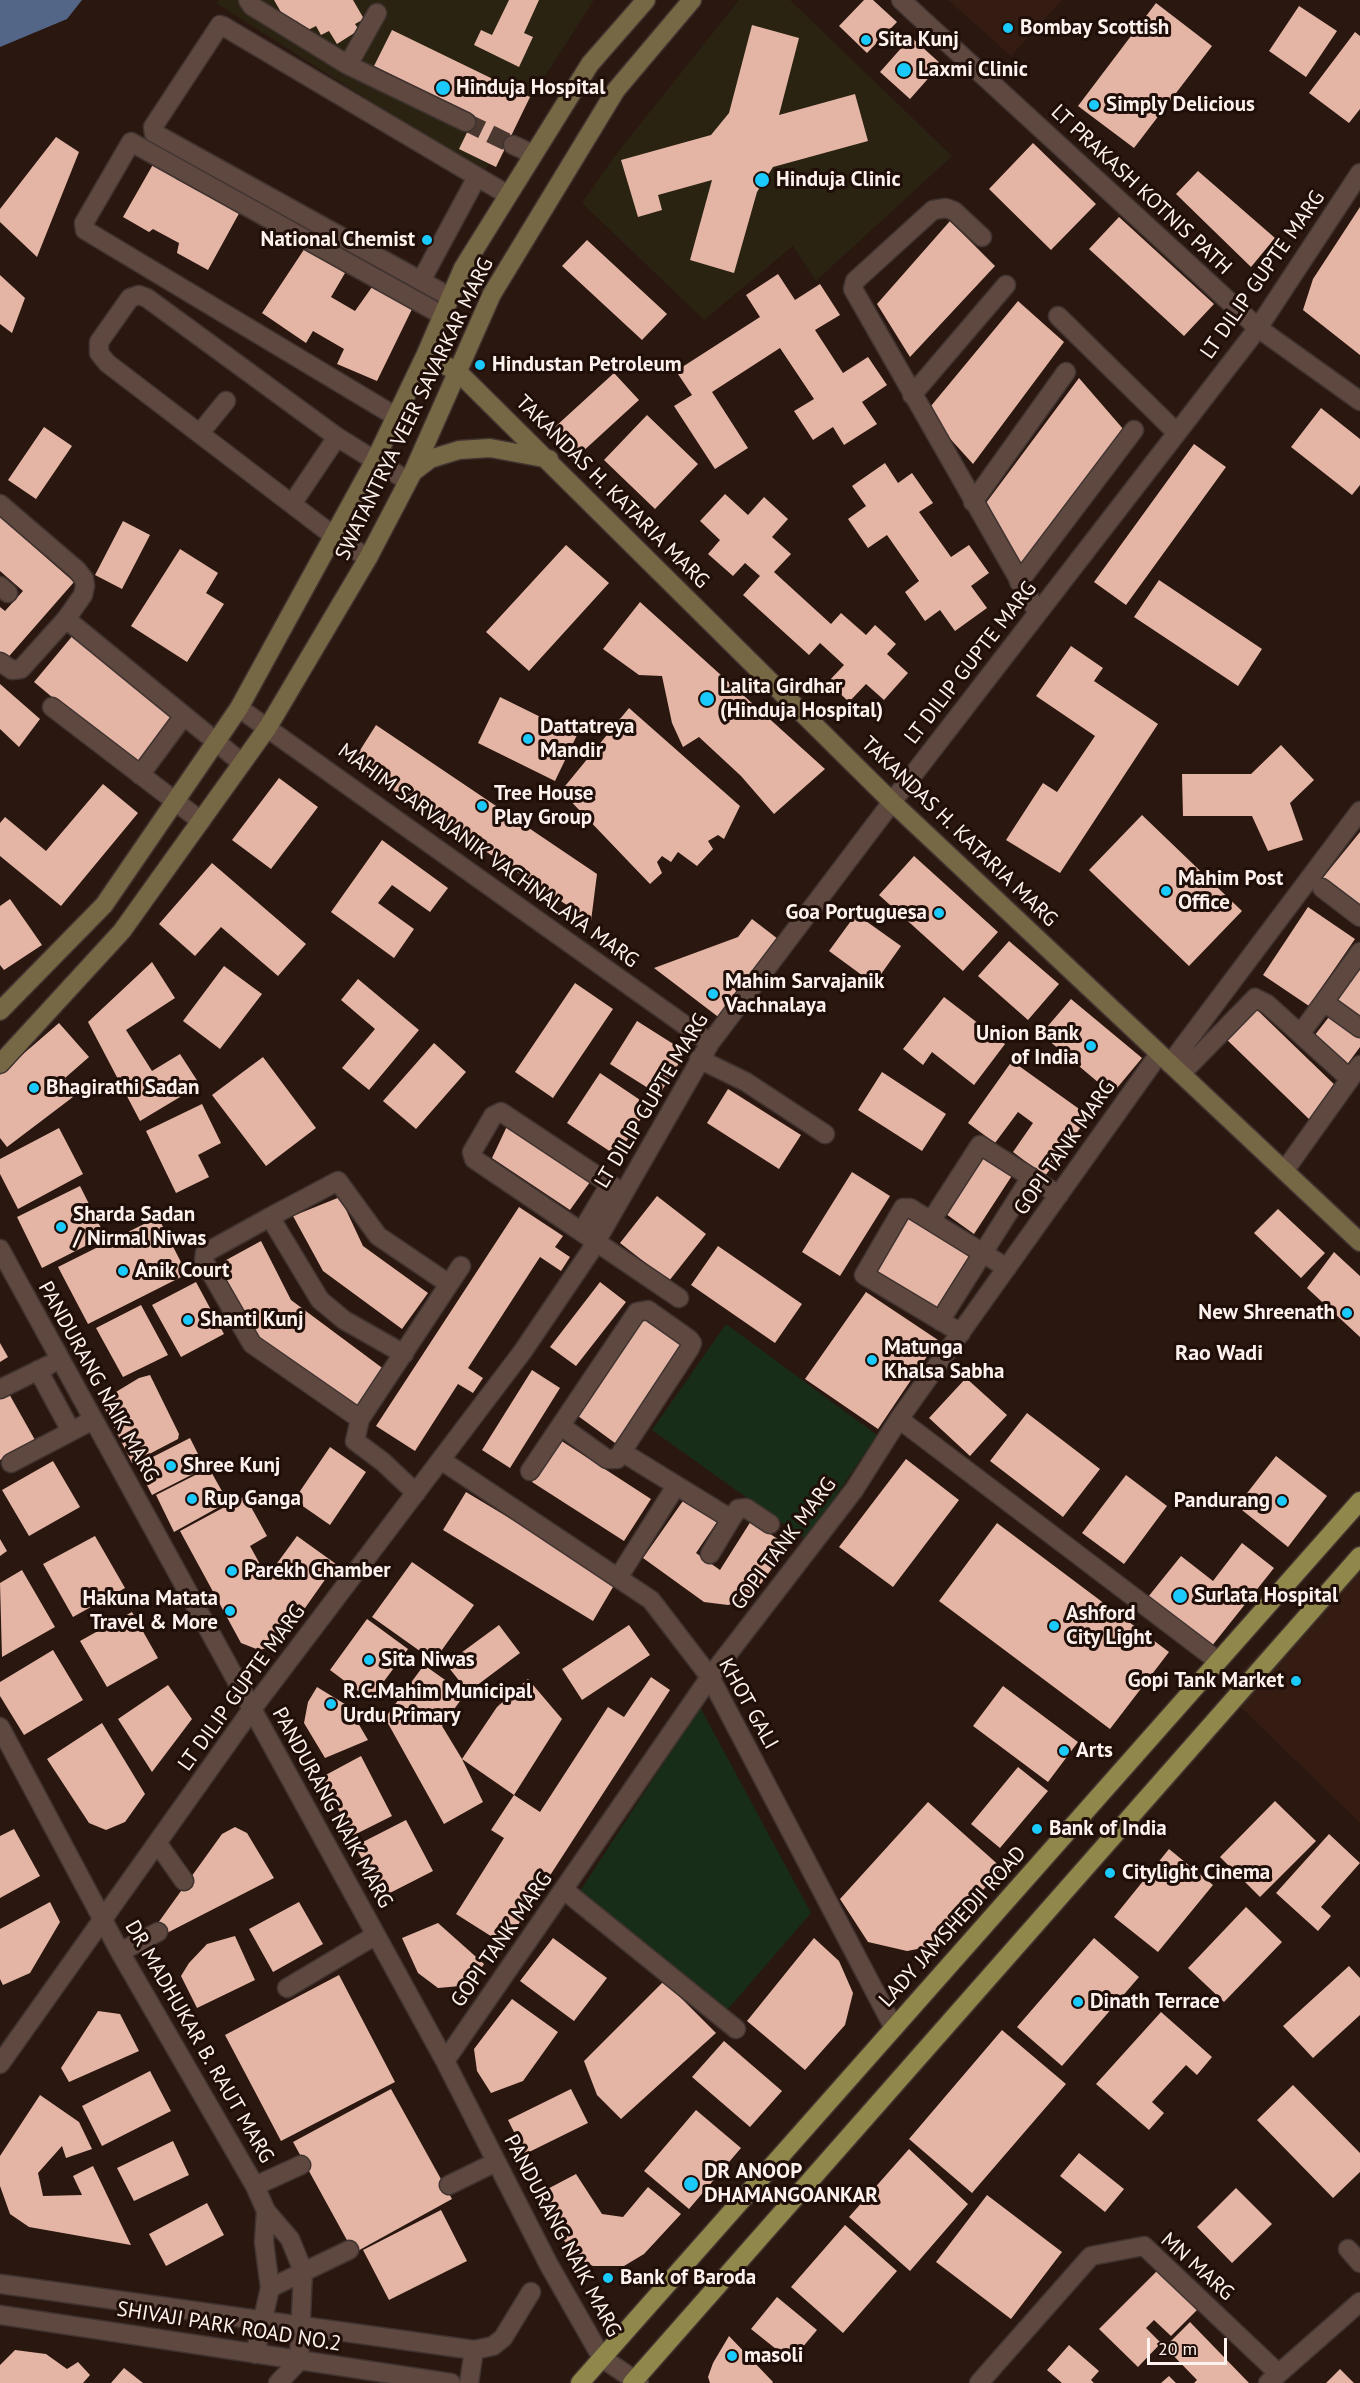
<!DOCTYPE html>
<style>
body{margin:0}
#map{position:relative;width:1360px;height:2383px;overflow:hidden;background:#2a1710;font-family:"PT Sans",sans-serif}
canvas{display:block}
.scale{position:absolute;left:1147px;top:2338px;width:80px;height:27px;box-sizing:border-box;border:3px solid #fdf2ee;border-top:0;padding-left:8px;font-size:18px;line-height:21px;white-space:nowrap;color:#fdf2ee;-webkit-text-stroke:4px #200e08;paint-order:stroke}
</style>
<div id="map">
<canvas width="1360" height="2383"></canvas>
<div class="scale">20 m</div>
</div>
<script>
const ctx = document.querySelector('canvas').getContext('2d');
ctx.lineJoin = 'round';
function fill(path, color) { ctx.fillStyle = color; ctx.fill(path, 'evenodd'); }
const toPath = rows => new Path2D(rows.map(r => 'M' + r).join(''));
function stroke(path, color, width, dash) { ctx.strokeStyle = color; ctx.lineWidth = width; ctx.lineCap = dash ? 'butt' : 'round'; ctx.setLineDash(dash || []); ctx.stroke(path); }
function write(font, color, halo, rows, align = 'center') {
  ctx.font = font + ' "PT Sans",sans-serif'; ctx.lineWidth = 6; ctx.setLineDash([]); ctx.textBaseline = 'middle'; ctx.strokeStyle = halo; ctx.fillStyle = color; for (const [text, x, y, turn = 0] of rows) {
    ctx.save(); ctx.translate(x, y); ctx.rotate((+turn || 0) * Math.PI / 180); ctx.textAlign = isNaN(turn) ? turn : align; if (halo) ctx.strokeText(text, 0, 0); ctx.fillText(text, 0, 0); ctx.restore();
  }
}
const built = toPath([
 [948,0,1062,0,1011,56],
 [1360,1549,1360,1823,1223,1690]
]);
const medical = toPath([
 [219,0,594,0,483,173,216,3],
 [739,0,790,0,952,156,816,281,793,246,704,320,582,203,614,157]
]);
const green = toPath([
 [726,1324,877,1435,806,1540,652,1430],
 [700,1707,811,1913,728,2009,580,1891]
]);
const water = toPath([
 [0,0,82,0,67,19,0,47]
]);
const building = toPath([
 [274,0,353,0,364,19,355,24,359,30,337,44,329,31,321,35,316,26,304,32,297,21,289,26],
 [509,0,539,0,524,33,533,37,519,67,474,45,481,30,492,35],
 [864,0,873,0,897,22,867,53,839,26],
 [1156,3,1212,46,1134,148,1078,106],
 [1299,6,1337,31,1306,77,1269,51],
 [752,25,799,38,779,115,855,94,868,141,773,167,757,192,734,273,690,260,712,180,658,195,662,210,638,217,621,160,711,135,729,113],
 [392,30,530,97,496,167,459,149,475,116,374,66],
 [1355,32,1360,36,1360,109,1349,123,1309,93],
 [911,37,941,64,910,99,880,72],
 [56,137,79,152,37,257,0,222,0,209],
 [1033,143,1096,204,1051,250,989,189],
 [155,161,182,175,176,179,200,192,206,187,242,208,208,270,177,253,179,243,153,229,149,232,123,217],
 [1198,171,1275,238,1251,267,1176,194],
 [1360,207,1360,355,1303,310,1313,279],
 [1119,217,1214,304,1184,336,1089,249],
 [950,221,995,266,910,357,877,304],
 [587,240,667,314,642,340,562,266],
 [305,248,345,273,331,297,355,311,372,287,414,305,377,381,337,364,344,349,313,331,306,343,262,313],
 [778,274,795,300,820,284,840,315,815,330,843,373,868,357,887,385,862,402,877,424,844,445,833,427,813,440,794,411,814,399,780,348,712,392,748,448,715,469,674,406,692,395,676,371,760,317,746,295],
 [0,275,25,298,12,333,0,324],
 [1018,301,1064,342,973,464,926,412],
 [614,373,639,400,580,454,555,427],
 [1079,378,1124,430,1024,567,983,507],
 [1321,408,1360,439,1360,485,1352,495,1291,447],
 [647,415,698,464,655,509,604,460],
 [44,427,72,446,36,499,8,480],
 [1194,444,1226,467,1126,605,1094,582],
 [885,463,898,483,912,473,933,503,919,512,951,557,969,545,989,573,971,586,987,608,955,631,940,610,925,621,905,592,919,581,887,535,868,548,848,519,866,506,852,486],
 [725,494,748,515,764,497,788,519,772,537,791,554,774,572,831,624,841,613,866,635,875,625,896,644,887,654,908,673,884,700,866,684,849,702,828,682,844,665,820,643,809,655,743,595,760,576,745,563,733,576,708,554,720,540,700,521],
 [0,517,74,582,4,662,0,659,0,607,5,611,23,591,0,571],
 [123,521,150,535,122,589,95,575],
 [566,545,609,583,529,671,486,632],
 [180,549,218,573,206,593,224,604,187,662,131,626],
 [1159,580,1262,649,1238,686,1134,617],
 [640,602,825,769,774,814,741,776,699,737,683,747,672,723,662,676,639,675,603,649],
 [74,634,177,720,137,768,34,682],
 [1071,646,1103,668,1094,681,1158,724,1060,873,1006,840,1043,783,1057,792,1095,736,1036,696],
 [0,684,40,719,19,747,0,729],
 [500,697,577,735,555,781,478,743],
 [629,708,740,806,724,839,718,835,708,841,713,849,697,866,678,852,671,862,662,856,657,862,662,873,650,884,561,791],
 [376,725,597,874,591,921,352,763],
 [1281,745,1314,780,1290,803,1303,840,1268,851,1252,816,1183,816,1182,774,1251,774],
 [279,778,318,807,271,869,232,840],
 [103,784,138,813,61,906,0,856,0,823,5,817,46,851],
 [1142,815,1242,911,1189,966,1089,870],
 [1360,832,1360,912,1321,880],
 [382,840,448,888,430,912,392,885,378,903,414,929,394,958,331,912],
 [914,856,998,932,963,971,879,895],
 [212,863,306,944,278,976,221,927,195,956,159,924],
 [10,899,42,945,4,970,0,965,0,906],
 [1308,907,1355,939,1309,1006,1263,975],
 [856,914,901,946,874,984,829,951],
 [752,919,778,939,721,1019,654,968,738,937],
 [1009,941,1059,984,1028,1020,978,976],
 [152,962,175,998,126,1030,152,1071,180,1054,200,1085,140,1121,88,1022],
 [224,966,262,994,220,1049,183,1021],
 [1360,967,1360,1018,1336,1000],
 [358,979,419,1030,369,1090,342,1068,375,1029,341,1000],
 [575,983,613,1009,553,1098,515,1072],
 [944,997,1005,1044,974,1085,932,1052,923,1065,903,1049],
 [1071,999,1142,1058,1112,1094,1041,1034],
 [1252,1005,1339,1089,1310,1120,1223,1036],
 [1332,1013,1360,1034,1360,1047,1346,1066,1311,1040],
 [637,1021,686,1052,659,1095,610,1064],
 [59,1023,89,1057,65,1078,73,1097,7,1147,0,1138,0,1074],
 [434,1043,466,1072,416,1129,383,1101],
 [263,1057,316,1128,266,1166,212,1095],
 [1012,1061,1089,1116,1045,1176,1013,1152,1033,1123,1018,1112,995,1143,968,1123],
 [882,1072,946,1114,922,1151,858,1110],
 [600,1073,649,1106,617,1156,567,1123],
 [728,1089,801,1135,779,1169,707,1123],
 [202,1104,221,1143,198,1155,209,1177,176,1193,146,1131],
 [509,1122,595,1175,570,1210,492,1158],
 [59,1128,83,1174,18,1209,0,1174,0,1159],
 [985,1151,1015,1171,974,1234,946,1214],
 [852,1172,890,1196,840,1276,802,1252],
 [80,1186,105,1236,42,1268,17,1217],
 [657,1196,706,1234,669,1281,620,1243],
 [340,1197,363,1246,428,1293,402,1329,323,1271,293,1216],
 [519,1207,563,1236,555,1247,570,1257,561,1271,540,1257,468,1368,483,1378,473,1393,458,1384,415,1451,376,1426],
 [1278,1209,1325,1253,1301,1278,1254,1233],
 [910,1213,972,1251,932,1315,870,1276],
 [158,1217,187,1274,88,1324,58,1267],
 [261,1241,291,1300,385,1370,357,1410,259,1340,217,1265],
 [718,1246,802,1304,775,1343,691,1285],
 [1334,1252,1360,1276,1360,1337,1307,1288],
 [196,1282,224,1334,181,1357,152,1305],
 [600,1282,626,1302,576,1366,550,1347],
 [866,1292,938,1340,878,1429,805,1379],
 [141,1305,168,1355,123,1377,96,1328],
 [646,1315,686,1344,615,1443,574,1413],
 [0,1343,8,1357,0,1362],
 [532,1370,560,1388,510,1468,482,1450],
 [150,1375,179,1434,178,1439,132,1463,101,1401,139,1378],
 [966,1378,1007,1415,970,1456,929,1418],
 [8,1392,35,1440,0,1460,0,1396],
 [1027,1413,1100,1469,1063,1517,990,1461],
 [190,1438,205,1468,152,1495,137,1465],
 [560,1440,651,1499,624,1541,532,1482],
 [330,1447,366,1472,330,1525,294,1500],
 [1276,1456,1327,1496,1288,1547,1237,1506],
 [906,1459,959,1500,893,1587,839,1547],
 [53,1461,80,1507,29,1536,2,1490],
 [209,1468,228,1502,174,1532,156,1495],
 [1126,1475,1167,1506,1124,1564,1082,1533],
 [466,1492,616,1582,593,1621,443,1530],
 [245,1496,267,1536,250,1546,267,1577,297,1536,336,1564,279,1645,259,1650,241,1643,180,1531],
 [685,1498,717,1522,696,1553,720,1570,751,1521,788,1546,750,1599,728,1605,704,1602,643,1558],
 [997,1523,1169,1652,1110,1729,939,1601],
 [95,1536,125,1588,73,1617,43,1564],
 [0,1539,7,1551,0,1556],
 [1242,1543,1274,1568,1211,1647,1148,1597,1181,1556,1213,1581],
 [412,1562,474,1605,434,1661,372,1617],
 [22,1570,55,1627,2,1657,0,1583],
 [132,1612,158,1658,107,1687,80,1641],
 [367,1619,408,1649,370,1700,330,1670],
 [499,1625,520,1653,468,1692,446,1664],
 [629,1625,650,1655,582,1700,562,1669],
 [53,1650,83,1700,24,1735,0,1696,0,1682],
 [424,1665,465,1694,442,1726,462,1759,497,1707,528,1679,562,1719,514,1795,462,1759,483,1802,444,1824,385,1718],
 [651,1677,670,1690,505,1945,456,1914,504,1838,491,1830,514,1795,540,1812,608,1707,624,1717],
 [168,1685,192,1719,152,1772,118,1719],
 [1003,1686,1078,1742,1048,1782,973,1726],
 [317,1687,348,1706,368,1740,325,1758,304,1723,308,1702],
 [102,1723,145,1794,125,1822,106,1830,89,1823,47,1759],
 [361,1756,392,1816,352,1836,322,1777],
 [1018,1767,1048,1791,1000,1848,971,1824],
 [1275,1801,1316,1841,1260,1897,1220,1857],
 [928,1802,1002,1868,948,1931,928,1947,907,1951,868,1942,840,1899],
 [406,1820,433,1871,382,1897,355,1846],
 [235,1827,247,1833,274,1878,161,1936,158,1923,222,1834],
 [14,1829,40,1876,0,1898,0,1836],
 [1329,1834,1360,1863,1321,1907,1331,1916,1318,1931,1276,1893],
 [1169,1849,1213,1885,1158,1952,1114,1917],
 [50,1902,60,1922,30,1973,3,1985,0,1979,0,1929],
 [299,1902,323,1944,273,1972,249,1929],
 [1246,1907,1282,1942,1224,2002,1188,1968],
 [438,1923,484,1964,471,1985,438,1988,418,1973,402,1938],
 [235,1936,255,1980,197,2008,181,1976,189,1963,207,1944],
 [553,1938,607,1978,574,2021,520,1981],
 [814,1938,839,1961,853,1993,845,2025,805,2070,747,2021],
 [1094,1938,1139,1977,1062,2066,1017,2027],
 [1349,1966,1360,1978,1360,2015,1313,2058,1283,2026],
 [339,1975,395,2082,281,2141,225,2035],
 [664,1981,716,2033,621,2119,597,2095,584,2061],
 [512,1999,558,2032,523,2081,491,2093,477,2071,474,2049],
 [98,2011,120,2014,139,2051,69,2082,61,2068],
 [1161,2012,1212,2057,1197,2075,1186,2065,1152,2102,1164,2113,1149,2130,1096,2084],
 [1002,2030,1066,2084,972,2193,909,2139],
 [724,2041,782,2091,750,2127,692,2077],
 [150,2071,171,2111,102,2146,82,2106],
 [1293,2085,1360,2153,1360,2172,1333,2198,1257,2120],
 [391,2089,452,2199,354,2253,293,2142],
 [571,2089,588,2123,525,2154,508,2120],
 [40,2095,79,2122,92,2149,66,2158,62,2146,38,2173,43,2196,82,2195,73,2176,93,2166,131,2245,29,2227,10,2214,0,2186,0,2156],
 [696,2110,741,2148,689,2209,644,2171],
 [173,2141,189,2175,134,2201,117,2168],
 [909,2149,968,2204,910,2271,849,2217],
 [1079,2153,1124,2189,1105,2212,1060,2176],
 [576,2174,602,2214,623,2217,648,2187,681,2214,644,2254,624,2266,593,2266,573,2256,538,2194],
 [1236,2188,1272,2224,1232,2263,1197,2227],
 [987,2195,1062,2252,1011,2319,936,2262],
 [207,2203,224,2235,166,2266,149,2234],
 [441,2210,467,2261,389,2300,363,2250],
 [845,2225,897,2271,843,2333,791,2287],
 [1157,2271,1197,2310,1171,2336,1154,2320,1146,2328,1161,2343,1138,2367,1099,2329],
 [777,2297,817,2330,791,2361,751,2329],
 [1190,2322,1249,2383,1194,2383,1197,2380,1165,2347],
 [729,2336,773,2382,772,2383,710,2383,708,2377,713,2363],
 [1069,2345,1099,2371,1091,2380,1094,2383,1062,2383,1047,2370],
 [15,2350,46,2354,67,2369,78,2362,90,2375,83,2383,0,2383,0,2365],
 [124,2368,143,2383,111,2383],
 [1340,2369,1354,2383,1326,2383],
 [1169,2376,1176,2383,1161,2383]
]);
const minorTunnel = toPath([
 [466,122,513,145]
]);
const minor = toPath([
 [248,0,252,6,348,65,466,122],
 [901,0,1258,328,1360,401],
 [348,65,377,13],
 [513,145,533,154],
 [982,237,954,211,946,208,933,210,855,281,853,289,1038,613],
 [421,281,477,177],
 [450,297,154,133,153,127,220,25,223,26,508,195],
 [1058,316,1176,432],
 [912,395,1006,285],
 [395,416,85,230,84,223,131,142,442,315],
 [200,433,226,401],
 [973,502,1066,372],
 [0,504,77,570,84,579,85,586,83,595,66,619,21,669,12,670,0,662],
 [292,504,337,437],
 [368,558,335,537,107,363,99,353,99,342,130,298,139,295,147,298,337,437,408,481],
 [1019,582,1134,430],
 [0,586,8,593],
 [66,619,242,763],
 [52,707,201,821],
 [239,708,710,1043],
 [140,775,183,717],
 [1322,888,1360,917],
 [1360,952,1324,1002,1360,1028],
 [1300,1034,1324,1002],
 [699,1059,746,1082,825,1134],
 [1170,1064,1360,811],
 [1181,1074,1255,998,1267,1004,1350,1079],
 [1285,1170,1360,1065],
 [623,1193,501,1112,493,1116,472,1152,474,1159,679,1298],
 [270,1217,338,1181,378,1236,449,1284],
 [931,1221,980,1145,1059,1195],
 [582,1231,610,1184],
 [0,1249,445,2061,549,2265,602,2358,639,2383],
 [940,1321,1031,1177],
 [961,1333,864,1275,903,1208,910,1208,1007,1268],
 [38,1370,71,1431],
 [0,1389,49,1365],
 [360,1419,252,1344,204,1261,205,1253,270,1217,320,1300,344,1320,404,1354],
 [899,1419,1218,1661],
 [622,1452,731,1519,710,1554],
 [441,1460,651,1600,710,1677,894,2028],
 [11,1463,93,1420],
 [530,1471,637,1312,648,1310,689,1339,692,1343,690,1348,617,1459,607,1459,561,1426],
 [416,1493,383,1462,355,1441,360,1419,461,1266],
 [731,1519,738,1509,746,1508,770,1524],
 [618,1578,676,1486],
 [0,1727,120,1952,255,2186,266,2211,290,2239,303,2271,299,2361,278,2383],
 [158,1844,184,1881],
 [564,1890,736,2029],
 [120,1952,158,1932],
 [287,1988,376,1935],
 [445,2061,710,1677,854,1490,899,1419,1159,1054],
 [0,2064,252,1709,523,1351,590,1252,710,1043,892,802,1258,328,1360,173],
 [449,2185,496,2162],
 [255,2186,301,2165],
 [1348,2249,1360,2263],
 [1,2284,474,2350,493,2346,503,2338,531,2292],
 [270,2288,349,2250],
 [0,2315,451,2383],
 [255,2354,270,2288,264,2242,266,2211],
 [469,2383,474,2350],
 [979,2383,1091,2256,1144,2246,1278,2373],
 [1268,2383,1360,2302]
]);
const secondary = toPath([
 [425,356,457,371,892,802,1360,1242],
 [413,472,430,459,459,450,490,448,549,459],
 [0,1011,104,905,239,708,375,460,425,356,463,268,590,64,646,0],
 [0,1064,122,931,268,727,368,558,413,472,492,294,616,90,692,0]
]);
const primary = toPath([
 [580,2383,1360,1501],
 [632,2383,1360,1556]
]);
const markers = [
 [1008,28,6,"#1bcafc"],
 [866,40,6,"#1bcafc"],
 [904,70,8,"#1bcafc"],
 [443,88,8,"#1bcafc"],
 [1094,105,6,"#1bcafc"],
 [762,180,8,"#1bcafc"],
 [427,240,6,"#1bcafc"],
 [480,365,6,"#1bcafc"],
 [707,699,8,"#1bcafc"],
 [528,739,6,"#1bcafc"],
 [482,806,6,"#1bcafc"],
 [1166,891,6,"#1bcafc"],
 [939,913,6,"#1bcafc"],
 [713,994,6,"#1bcafc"],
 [1091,1046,6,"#1bcafc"],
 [34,1088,6,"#1bcafc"],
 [61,1227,6,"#1bcafc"],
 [123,1271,6,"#1bcafc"],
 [1347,1313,6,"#1bcafc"],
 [188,1320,6,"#1bcafc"],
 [872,1360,6,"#1bcafc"],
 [171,1466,6,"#1bcafc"],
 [192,1499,6,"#1bcafc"],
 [1282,1501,6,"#1bcafc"],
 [232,1571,6,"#1bcafc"],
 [1180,1596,8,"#1bcafc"],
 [230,1611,6,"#1bcafc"],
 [1054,1626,6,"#1bcafc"],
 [369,1660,6,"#1bcafc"],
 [1296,1681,6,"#1bcafc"],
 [331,1704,6,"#1bcafc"],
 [1064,1751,6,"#1bcafc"],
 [1037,1829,6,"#1bcafc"],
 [1110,1873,6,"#1bcafc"],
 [1078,2002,6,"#1bcafc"],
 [691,2184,8,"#1bcafc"],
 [608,2278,6,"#1bcafc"],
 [732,2356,6,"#1bcafc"]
];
const poiNames = [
 ["Bombay Scottish",1020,28],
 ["Sita Kunj",878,40],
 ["Laxmi Clinic",918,70],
 ["Hinduja Hospital",456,88],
 ["Simply Delicious",1106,105],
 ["Hinduja Clinic",776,180],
 ["National Chemist",415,240,"right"],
 ["Hindustan Petroleum",492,365],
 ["Lalita Girdhar",720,687],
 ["(Hinduja Hospital)",720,711],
 ["Dattatreya",540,727],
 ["Mandir",540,751],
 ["Tree House",494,794],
 ["Play Group",494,818],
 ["Mahim Post",1178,879],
 ["Office",1178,903],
 ["Goa Portuguesa",927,913,"right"],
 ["Mahim Sarvajanik",725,982],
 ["Vachnalaya",725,1006],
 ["Union Bank",1079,1034,"right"],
 ["of India",1079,1058,"right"],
 ["Bhagirathi Sadan",46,1088],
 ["Sharda Sadan",73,1215],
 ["/ Nirmal Niwas",73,1239],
 ["Anik Court",135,1271],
 ["New Shreenath",1335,1313,"right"],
 ["Shanti Kunj",200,1320],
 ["Matunga",884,1348],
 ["Khalsa Sabha",884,1372],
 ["Shree Kunj",183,1466],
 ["Rup Ganga",204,1499],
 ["Pandurang",1270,1501,"right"],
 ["Parekh Chamber",244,1571],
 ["Surlata Hospital",1194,1596],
 ["Hakuna Matata",218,1599,"right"],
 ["Travel & More",218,1623,"right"],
 ["Ashford",1066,1614],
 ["City Light",1066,1638],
 ["Sita Niwas",381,1660],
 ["Gopi Tank Market",1284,1681,"right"],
 ["R.C.Mahim Municipal",343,1692],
 ["Urdu Primary",343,1716],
 ["Arts",1076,1751],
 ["Bank of India",1049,1829],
 ["Citylight Cinema",1122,1873],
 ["Dinath Terrace",1090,2002],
 ["DR ANOOP",704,2172],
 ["DHAMANGOANKAR",704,2196],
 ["Bank of Baroda",620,2278],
 ["masoli",744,2356]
];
const streetNames = [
 ["LT PRAKASH KOTNIS PATH",1141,190,43],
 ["LT DILIP GUPTE MARG",1263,275,-55],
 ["SWATANTRYA VEER SAVARKAR MARG",415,409,-64],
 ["TAKANDAS H. KATARIA MARG",612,492,45],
 ["LT DILIP GUPTE MARG",971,663,-52],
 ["TAKANDAS H. KATARIA MARG",959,832,44],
 ["MAHIM SARVAJANIK VACHNALAYA MARG",488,856,36],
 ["LT DILIP GUPTE MARG",652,1101,-59],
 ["GOPI TANK MARG",1065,1148,-55],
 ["PANDURANG NAIK MARG",98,1382,61],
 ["GOPI TANK MARG",784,1544,-53],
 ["LT DILIP GUPTE MARG",242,1688,-54],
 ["KHOT GALI",748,1704,61],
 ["PANDURANG NAIK MARG",332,1808,61],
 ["LADY JAMSHEDJI ROAD",953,1927,-48],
 ["GOPI TANK MARG",502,1940,-55],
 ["DR MADHUKAR B. RAUT MARG",199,2042,60],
 ["PANDURANG NAIK MARG",562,2236,62],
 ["MN MARG",1197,2267,42],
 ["SHIVAJI PARK ROAD NO.2",229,2327,9]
];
const neighbourhoodNames = [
 ["Rao Wadi",1219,1354]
];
fill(built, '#351c13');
fill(medical, '#2a2312');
fill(green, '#182d17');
fill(water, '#546688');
fill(building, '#e4b5a5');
stroke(minorTunnel, '#4a3831', 18, [18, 9]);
stroke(minor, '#403330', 21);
stroke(secondary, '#403330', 21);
stroke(primary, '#403330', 21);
stroke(minor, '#5e4840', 18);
stroke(secondary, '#776845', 18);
stroke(primary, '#8f884a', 18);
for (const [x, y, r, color] of markers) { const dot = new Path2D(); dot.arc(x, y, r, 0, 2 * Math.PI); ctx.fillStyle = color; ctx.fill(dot); stroke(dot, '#200e08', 2); }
write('bold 21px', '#fdf2ee', '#200e08', poiNames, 'left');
write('21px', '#fdf2ee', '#200e08', streetNames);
write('bold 22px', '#fdf2ee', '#200e08', neighbourhoodNames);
</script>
